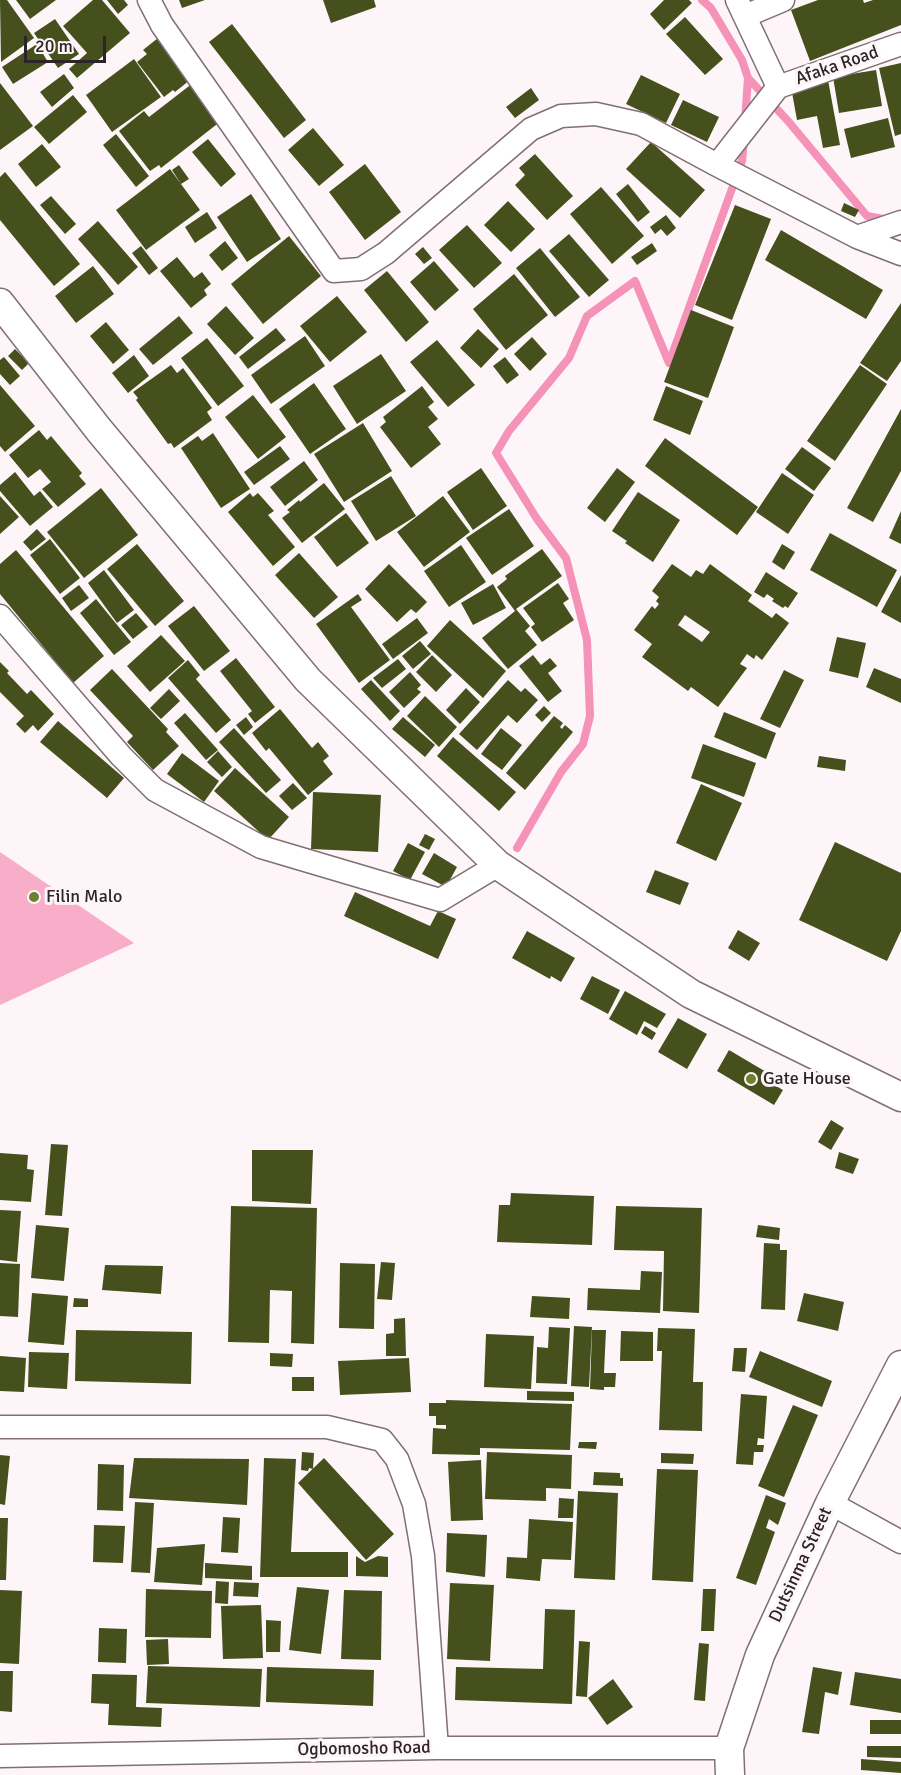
<!DOCTYPE html>
<style>
body{margin:0}
#map{position:relative;width:901px;height:1775px;overflow:hidden;background:#fef5f8;font-family:Signika,sans-serif}
canvas{display:block}
.scale{position:absolute;left:24px;top:36px;width:82px;height:27px;box-sizing:border-box;border:3px solid #2c2527;border-top:0;padding-left:8px;font-size:18px;line-height:21px;white-space:nowrap;color:#2c2527;-webkit-text-stroke:4px #fef5f8;paint-order:stroke}
</style>
<div id="map">
<canvas width="901" height="1775"></canvas>
<div class="scale">20 m</div>
</div>
<script>
const ctx = document.querySelector('canvas').getContext('2d');
ctx.lineJoin = 'round';
function fill(path, color) { ctx.fillStyle = color; ctx.fill(path, 'evenodd'); }
const toPath = rows => new Path2D(rows.map(r => 'M' + r).join(''));
function stroke(path, color, width, dash) { ctx.strokeStyle = color; ctx.lineWidth = width; ctx.lineCap = dash ? 'butt' : 'round'; ctx.setLineDash(dash || []); ctx.stroke(path); }
function write(font, color, halo, rows, align = 'center') {
  ctx.font = font + ' Signika,sans-serif'; ctx.lineWidth = 6; ctx.setLineDash([]); ctx.textBaseline = 'middle'; ctx.strokeStyle = halo; ctx.fillStyle = color; for (const [text, x, y, turn = 0] of rows) {
    ctx.save(); ctx.translate(x, y); ctx.rotate((+turn || 0) * Math.PI / 180); ctx.textAlign = isNaN(turn) ? turn : align; if (halo) ctx.strokeText(text, 0, 0); ctx.fillText(text, 0, 0); ctx.restore();
  }
}
const green = toPath([
 [0,852,134,943,0,1005]
]);
const stream = toPath([
 [702,0,711,8,742,60,748,78,745,121],
 [748,78,788,121,867,216,889,220],
 [517,848,561,772,583,744,590,716,587,640,566,558,537,519,496,453,509,431,569,358,587,316,635,281,669,363,742,161,744,140]
]);
const building = toPath([
 [0,0,7,0,34,38,1,62],
 [16,0,56,0,30,19],
 [93,0,102,0,130,33,77,78,69,69,87,53,63,26],
 [107,0,124,0,128,5,118,14],
 [179,0,205,0,182,8],
 [323,0,374,0,376,7,331,23],
 [664,0,689,0,692,3,664,30,650,14],
 [818,0,863,0,864,3,873,0,901,0,901,25,810,61,791,10],
 [685,17,723,59,705,75,666,34],
 [55,19,79,54,58,68,34,33],
 [232,24,306,120,284,138,209,42],
 [163,34,195,76,175,92,173,90,164,97,137,62,147,54,143,50],
 [37,44,48,62,13,84,2,67],
 [134,59,161,97,112,132,86,95],
 [901,63,901,134,895,136,879,68],
 [876,70,882,106,839,113,833,77],
 [64,74,74,88,52,107,40,92],
 [641,75,680,94,666,123,626,104],
 [828,80,840,145,823,148,817,116,797,120,791,87],
 [0,83,33,126,0,150],
 [193,83,221,121,161,168,159,165,150,171,119,131,144,111,149,117],
 [531,88,539,100,515,118,506,107],
 [73,95,87,112,49,144,34,127],
 [683,100,719,117,707,142,671,125],
 [888,118,895,147,851,158,844,129],
 [313,128,344,165,319,186,288,150],
 [116,134,149,176,136,187,103,145],
 [208,139,236,174,221,187,192,152],
 [651,142,705,190,680,218,626,169],
 [42,144,61,167,36,187,18,164],
 [535,154,573,196,547,220,515,185,525,175,519,168],
 [365,164,401,212,365,240,329,192],
 [179,165,189,179,181,184,172,170],
 [170,169,200,210,146,250,116,210],
 [5,172,80,264,54,286,0,220,0,177],
 [628,184,650,212,638,222,616,194],
 [601,187,644,236,612,264,570,214],
 [251,194,281,239,247,262,217,217],
 [51,196,76,224,65,234,40,205],
 [508,201,535,229,511,252,484,225],
 [844,203,859,210,855,217,841,211],
 [735,205,771,219,732,320,695,305],
 [207,212,217,228,195,243,185,227],
 [666,215,676,228,667,236,661,229,655,234,650,227],
 [98,221,138,267,118,285,78,239],
 [467,225,502,263,474,288,439,250],
 [781,230,883,290,866,319,765,260],
 [569,234,609,280,589,297,549,251],
 [289,236,321,276,263,324,231,284],
 [225,241,238,258,222,271,209,255],
 [652,243,657,251,637,265,631,257],
 [141,246,158,268,149,275,132,253],
 [423,247,432,258,424,264,415,254],
 [540,248,580,297,555,317,516,268],
 [177,257,194,278,202,272,211,284,204,290,207,295,191,308,160,271],
 [434,261,459,290,435,311,410,282],
 [93,266,114,294,76,323,55,296],
 [387,271,429,322,406,342,364,290],
 [514,274,548,315,506,350,473,309],
 [337,296,367,332,330,362,300,326],
 [901,303,901,361,887,381,860,363],
 [226,306,254,338,235,355,207,324],
 [691,310,734,327,708,398,664,382],
 [179,316,193,333,153,365,139,349],
 [106,322,129,350,113,364,90,336],
 [276,328,286,340,248,369,239,357],
 [478,329,499,349,481,368,460,348],
 [305,336,325,366,271,404,251,375],
 [532,337,547,354,530,371,514,354],
 [207,338,244,386,218,406,181,358],
 [437,340,475,385,448,407,410,362],
 [15,349,29,363,22,370,8,356],
 [381,354,406,391,357,424,333,386],
 [134,355,149,376,128,393,112,373],
 [4,357,20,376,10,385,0,374,0,360],
 [505,357,519,375,507,384,493,366],
 [171,365,177,373,183,368,212,408,207,412,212,420,174,448,171,443,168,444,136,400,138,398,133,392],
 [860,365,887,384,835,461,807,441],
 [314,383,346,429,310,454,279,409],
 [0,385,35,426,5,452,0,446],
 [422,386,434,402,428,407,438,419,428,427,441,444,411,468,380,427,386,422,383,417],
 [666,386,703,401,690,435,653,420],
 [253,395,286,437,258,459,225,417],
 [901,409,901,471,873,522,847,508],
 [363,423,392,471,344,502,314,454],
 [39,430,47,440,51,436,82,473,79,476,86,484,58,507,42,489,51,482,40,469,28,478,9,455],
 [213,433,250,489,221,508,181,448,198,436,202,441],
 [665,438,758,507,737,535,645,466],
 [280,446,290,459,254,485,244,472],
 [802,447,831,468,814,491,785,469],
 [304,461,318,480,285,506,270,487],
 [481,468,507,506,473,530,447,492],
 [617,468,635,482,605,522,587,508],
 [15,472,34,496,40,491,53,507,30,526,0,491,0,485],
 [782,473,814,495,788,534,756,512],
 [391,476,416,516,376,541,351,501],
 [324,483,345,509,302,543,282,518,290,512,287,510,299,500,300,502],
 [101,488,138,535,84,578,47,532],
 [638,492,680,520,653,562,625,543,627,541,612,531],
 [250,493,253,497,258,493,274,511,268,515,295,547,273,566,228,512],
 [0,496,19,517,0,534],
 [443,496,470,532,424,567,397,532],
 [509,509,534,546,492,575,466,538],
 [901,511,901,544,889,538],
 [346,513,369,543,337,567,314,537],
 [37,529,46,539,31,551,23,542],
 [830,533,897,570,877,607,810,570],
 [50,539,80,578,60,594,30,555],
 [137,544,184,601,155,626,107,569],
 [782,544,795,552,784,570,772,562],
 [461,545,486,582,449,607,424,571],
 [542,549,562,576,516,609,530,626,525,631,537,645,508,669,482,638,515,611,497,587,507,579,505,576],
 [16,550,104,656,73,683,0,594,0,564],
 [299,553,338,597,314,618,275,575],
 [389,564,427,602,416,613,411,609,397,622,365,589],
 [672,564,691,577,696,570,703,574,710,564,752,595,748,601,772,618,776,613,789,623,762,660,756,655,754,659,747,654,740,664,747,668,718,707,691,687,688,691,642,657,652,644,634,630,652,606,655,609,659,604,656,601,659,597,652,591],
 [685,615,710,632,702,642,678,625],
 [104,570,134,610,117,623,88,583],
 [766,572,798,593,788,608,785,606,783,608,772,601,774,599,767,594,764,598,754,592],
 [901,575,901,623,881,612],
 [558,583,569,599,563,603,574,620,542,642,531,627,535,624,523,608],
 [493,584,506,608,473,625,461,603],
 [79,585,89,598,71,611,62,598],
 [358,594,362,600,351,607,390,660,359,683,316,624],
 [96,599,131,642,114,655,80,613],
 [194,606,230,651,204,671,168,626],
 [136,613,148,627,133,639,121,625],
 [417,618,428,633,393,659,382,644],
 [450,620,506,671,483,698,427,646],
 [161,635,185,661,150,692,127,666],
 [837,637,866,643,858,678,829,671],
 [420,641,431,654,413,669,402,656],
 [432,655,452,675,436,692,416,672],
 [533,655,541,665,550,658,557,666,548,673,562,691,548,702,519,666],
 [236,658,275,707,255,723,248,714,252,711,220,671],
 [398,659,406,669,382,688,373,678],
 [188,660,200,675,196,679,231,720,216,733,168,678],
 [0,662,9,671,7,673,27,694,31,690,54,714,38,731,33,725,25,733,16,724,24,716,0,692],
 [874,668,901,679,901,703,866,687],
 [112,669,168,729,166,732,179,746,153,770,127,742,133,736,90,690],
 [784,670,804,680,780,728,760,719],
 [410,672,421,685,417,689,421,692,404,708,389,692],
 [371,680,400,711,390,721,361,689],
 [508,680,521,692,525,688,538,700,517,723,508,715,477,750,459,734],
 [466,688,480,702,460,724,446,710],
 [169,689,180,701,161,719,150,708],
 [425,696,457,727,439,747,407,716],
 [544,706,551,713,542,722,535,715],
 [280,709,312,748,318,742,329,756,323,761,333,774,308,795,269,748,266,751,252,733],
 [724,712,776,733,766,759,714,737],
 [185,713,218,750,206,760,174,723],
 [554,716,563,723,560,727,562,729,565,725,573,732,525,790,506,773],
 [246,717,253,727,244,735,236,725],
 [403,717,435,745,425,757,392,729],
 [58,721,124,778,107,798,40,742],
 [234,728,281,780,266,793,219,742],
 [501,728,522,745,502,770,481,754],
 [453,737,516,792,499,811,437,756],
 [703,744,756,763,744,797,691,778],
 [218,751,232,767,222,777,207,762],
 [182,753,219,781,204,802,167,774],
 [819,756,846,760,845,771,817,767],
 [235,768,289,817,268,840,214,791],
 [293,783,307,798,292,810,279,796],
 [701,784,742,803,716,861,676,843],
 [313,792,381,795,378,852,311,849],
 [425,834,435,839,429,850,419,845],
 [835,842,901,873,901,931,887,961,799,920],
 [408,843,425,852,410,880,393,871],
 [434,853,457,867,446,887,422,874],
 [655,870,689,883,680,905,646,892],
 [355,892,430,926,438,911,456,919,438,959,344,916],
 [738,930,760,943,749,961,728,948],
 [527,931,575,958,561,982,551,976,550,979,512,958],
 [592,976,620,990,608,1014,580,999],
 [625,991,666,1014,657,1028,644,1021,637,1035,609,1019],
 [678,1018,707,1034,687,1069,658,1052],
 [645,1026,656,1033,652,1040,641,1033],
 [729,1050,773,1076,769,1082,783,1090,774,1105,717,1071],
 [831,1120,844,1128,831,1150,818,1142],
 [51,1144,68,1145,62,1216,45,1215],
 [252,1150,313,1150,311,1204,252,1201],
 [839,1152,859,1159,853,1174,835,1168],
 [0,1153,28,1155,27,1169,34,1170,31,1202,0,1200],
 [511,1193,594,1196,592,1245,497,1242,499,1205,510,1205],
 [231,1206,317,1208,314,1344,291,1343,292,1291,270,1290,269,1343,228,1342],
 [616,1206,702,1208,699,1313,663,1311,664,1251,614,1250],
 [0,1210,21,1211,17,1262,0,1260],
 [36,1225,69,1228,64,1281,31,1278],
 [758,1225,780,1228,779,1240,756,1237],
 [764,1243,780,1244,780,1250,787,1250,785,1310,761,1309],
 [381,1262,395,1263,392,1300,377,1299],
 [0,1263,20,1264,18,1317,0,1316],
 [340,1263,375,1264,374,1329,339,1328],
 [105,1265,163,1266,161,1294,102,1290],
 [641,1271,662,1272,660,1313,587,1310,588,1288,640,1290],
 [32,1293,68,1296,64,1345,28,1342],
 [804,1293,844,1302,838,1331,797,1321],
 [532,1296,570,1298,569,1319,530,1317],
 [74,1298,88,1299,88,1307,73,1307],
 [405,1318,406,1356,386,1356,386,1334,394,1333,394,1319],
 [574,1326,592,1327,589,1387,571,1386],
 [549,1327,570,1328,567,1384,536,1383,537,1347,548,1348],
 [658,1328,695,1329,693,1382,703,1382,702,1431,659,1430,662,1351,657,1351],
 [76,1330,192,1332,191,1384,75,1381],
 [592,1330,606,1330,604,1373,616,1373,615,1387,604,1387,604,1390,590,1389],
 [621,1331,653,1332,653,1361,620,1361],
 [486,1334,534,1336,531,1389,484,1387],
 [734,1348,747,1348,745,1372,732,1371],
 [760,1351,832,1381,822,1407,749,1377],
 [29,1352,69,1353,67,1389,28,1387],
 [270,1353,293,1354,292,1367,270,1366],
 [0,1356,26,1358,24,1392,0,1391],
 [409,1358,411,1392,340,1395,338,1361],
 [292,1377,314,1377,314,1391,292,1391],
 [527,1391,574,1392,574,1401,527,1400],
 [741,1394,767,1396,764,1439,758,1438,757,1445,764,1445,763,1452,754,1452,753,1465,736,1464],
 [446,1400,572,1404,570,1450,480,1448,480,1455,432,1454,433,1428,446,1429,446,1425,436,1425,436,1416,429,1416,429,1403,446,1403],
 [793,1405,818,1415,784,1497,758,1486],
 [579,1442,597,1442,596,1449,578,1448],
 [302,1452,314,1453,313,1469,309,1468,308,1471,301,1470],
 [487,1452,572,1455,571,1489,546,1488,546,1501,485,1499],
 [661,1453,694,1454,693,1464,661,1463],
 [0,1455,10,1456,5,1505,0,1504],
 [134,1458,249,1459,247,1505,129,1498],
 [264,1458,296,1459,291,1552,348,1552,348,1577,260,1577],
 [324,1458,394,1534,366,1560,298,1483],
 [481,1460,483,1520,451,1521,448,1462],
 [98,1464,124,1465,123,1511,97,1510],
 [657,1469,698,1470,693,1582,652,1580],
 [594,1472,620,1473,620,1478,623,1478,623,1486,593,1485],
 [578,1491,618,1493,615,1580,574,1578],
 [766,1495,786,1503,778,1525,769,1519,766,1528,775,1532,756,1585,736,1578],
 [559,1498,574,1499,573,1518,558,1518],
 [135,1502,154,1503,150,1573,131,1572],
 [223,1517,240,1518,238,1553,221,1552],
 [0,1518,8,1518,6,1580,0,1580],
 [529,1519,573,1522,571,1560,542,1559,540,1581,506,1578,507,1557,527,1558],
 [94,1525,125,1526,123,1563,93,1562],
 [447,1533,487,1535,485,1577,446,1572],
 [205,1544,202,1585,154,1582,157,1548],
 [356,1556,365,1562,378,1556,388,1557,388,1577,356,1576],
 [205,1563,252,1566,252,1580,205,1578],
 [216,1581,229,1582,228,1604,215,1603],
 [234,1582,259,1583,258,1597,233,1596],
 [450,1583,494,1585,490,1661,447,1659],
 [297,1587,329,1590,321,1654,289,1650],
 [146,1589,212,1591,211,1638,145,1637],
 [703,1589,716,1589,714,1631,701,1631],
 [0,1590,22,1591,19,1664,0,1663],
 [344,1590,382,1591,381,1660,341,1659],
 [261,1605,263,1658,223,1659,221,1606],
 [545,1609,575,1610,572,1704,455,1700,456,1667,543,1669],
 [266,1620,281,1621,280,1652,266,1652],
 [99,1628,127,1629,126,1663,98,1662],
 [168,1639,169,1664,147,1665,146,1640],
 [579,1641,590,1642,587,1697,576,1696],
 [699,1643,709,1644,705,1701,694,1700],
 [148,1666,262,1669,260,1707,146,1703],
 [267,1667,374,1670,373,1706,266,1702],
 [813,1667,842,1672,838,1695,825,1692,819,1734,802,1732],
 [0,1671,13,1671,12,1712,0,1711],
 [855,1672,901,1679,901,1713,850,1705],
 [92,1674,137,1675,136,1707,162,1708,161,1727,108,1725,109,1704,91,1703],
 [613,1679,633,1707,607,1725,588,1698],
 [870,1720,901,1720,901,1734,870,1734],
 [867,1746,901,1746,901,1758,867,1757],
 [861,1759,901,1762,901,1773,861,1770]
]);
const minor = toPath([
 [149,0,162,25,334,271,361,269,386,253,531,129,561,116,596,114,641,124,717,165,857,237,901,254],
 [737,0,778,87,901,44],
 [745,16,783,0],
 [717,165,778,87],
 [857,237,901,222],
 [0,616,121,756,155,790,261,847,440,900,498,865],
 [0,1427,327,1427,382,1440,397,1459,414,1504,423,1556,437,1748],
 [830,1503,901,1542],
 [0,1756,437,1748,729,1748]
]);
const tertiary = toPath([
 [0,303,99,430,308,680,498,865,691,994,901,1097],
 [730,1775,729,1748,760,1655,830,1503,901,1365]
]);
const markers = [
 [34,897,6,"#6e7f2e"],
 [751,1079,6,"#6e7f2e"]
];
const streetNames = [
 ["Afaka Road",837,66,-19],
 ["Dutsinma Street",801,1565,-65],
 ["Ogbomosho Road",364,1749,-1]
];
const poiNames = [
 ["Filin Malo",46,897],
 ["Gate House",763,1079]
];
fill(green, '#f8adc9');
stroke(stream, '#f492b8', 8);
fill(building, '#45501d');
stroke(minor, '#806f75', 25);
stroke(tertiary, '#806f75', 31);
stroke(minor, '#fff', 22);
stroke(tertiary, '#fff', 28);
for (const [x, y, r, color] of markers) { const dot = new Path2D(); dot.arc(x, y, r, 0, 2 * Math.PI); ctx.fillStyle = color; ctx.fill(dot); stroke(dot, '#fef5f8', 2); }
write('18px', '#2c2527', '#fef5f8', streetNames);
write('18px', '#2c2527', '#fef5f8', poiNames, 'left');
</script>
